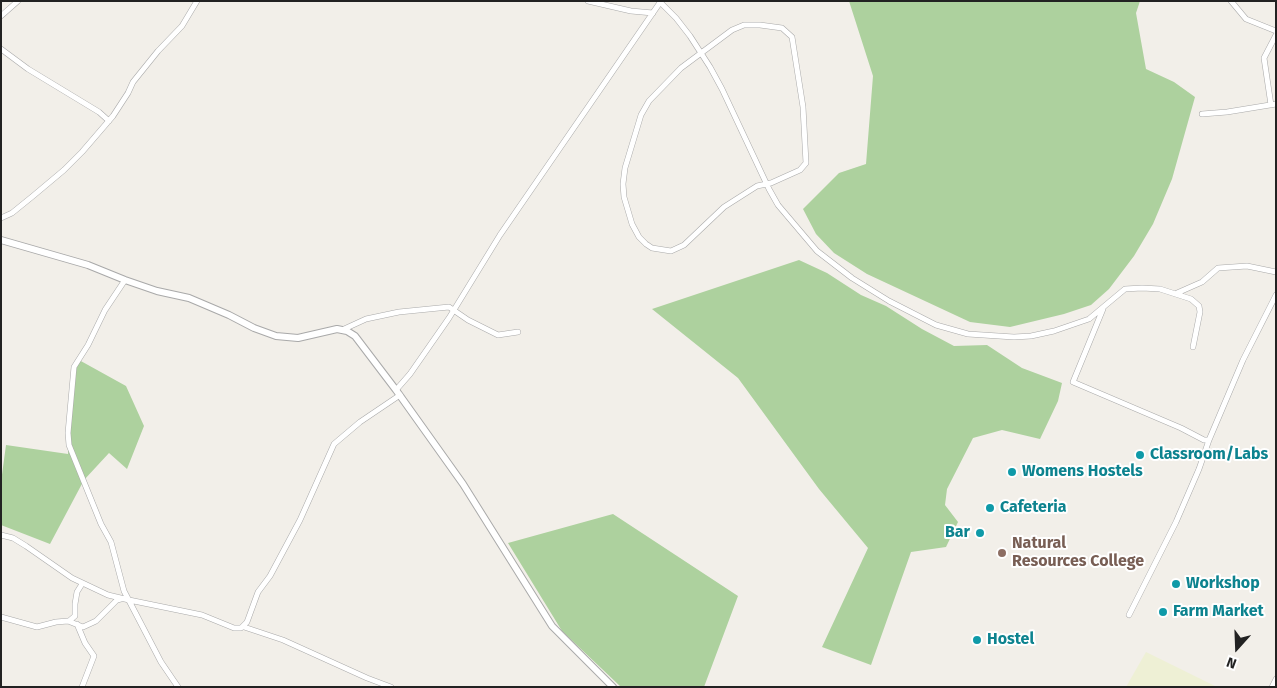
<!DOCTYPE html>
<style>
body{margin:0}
#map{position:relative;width:1277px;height:688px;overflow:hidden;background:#f2efe9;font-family:"Fira Sans",sans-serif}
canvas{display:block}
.frame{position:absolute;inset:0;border:2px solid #222;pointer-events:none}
.north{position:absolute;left:1212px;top:623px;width:50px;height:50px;-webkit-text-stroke:4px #fff;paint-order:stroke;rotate:200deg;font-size:14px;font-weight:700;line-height:20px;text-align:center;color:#222}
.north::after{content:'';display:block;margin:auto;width:18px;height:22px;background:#222;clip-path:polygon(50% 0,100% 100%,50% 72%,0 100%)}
</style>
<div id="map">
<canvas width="1277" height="688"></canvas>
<div class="frame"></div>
<div class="north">N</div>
</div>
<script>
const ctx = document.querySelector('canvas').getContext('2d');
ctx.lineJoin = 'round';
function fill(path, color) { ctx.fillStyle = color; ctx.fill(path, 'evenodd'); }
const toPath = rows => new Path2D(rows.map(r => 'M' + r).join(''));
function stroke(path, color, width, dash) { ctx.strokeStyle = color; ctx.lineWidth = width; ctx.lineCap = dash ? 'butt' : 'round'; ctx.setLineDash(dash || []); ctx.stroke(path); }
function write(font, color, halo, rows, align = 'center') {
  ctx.font = font + ' "Fira Sans",sans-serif'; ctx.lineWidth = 4; ctx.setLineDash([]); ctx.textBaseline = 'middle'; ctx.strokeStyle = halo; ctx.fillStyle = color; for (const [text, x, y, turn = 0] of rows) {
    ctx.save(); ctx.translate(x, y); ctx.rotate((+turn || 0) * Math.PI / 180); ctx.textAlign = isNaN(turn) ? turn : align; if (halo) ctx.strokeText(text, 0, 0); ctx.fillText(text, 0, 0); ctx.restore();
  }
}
const farmland = toPath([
 [1146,652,1217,687,1126,687]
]);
const forest = toPath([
 [849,1,1140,1,1136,13,1146,69,1174,82,1195,97,1172,179,1153,224,1134,256,1109,289,1091,305,1064,314,1010,327,970,322,867,274,834,253,816,234,803,209,839,173,866,164,873,76],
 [799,260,827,273,861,295,886,306,922,329,954,346,987,345,1022,368,1062,383,1058,401,1040,439,1002,430,973,438,947,489,945,505,958,522,946,547,911,552,871,665,822,647,868,548,819,489,738,378,652,309],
 [79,360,126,386,144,426,127,469,109,453,84,480,50,544,1,525,1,482,6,445,68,454,70,388],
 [613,514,738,596,704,687,621,687,562,631,508,543]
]);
const minor = toPath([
 [588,1,631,11,653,13],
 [1231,1,1246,19,1276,31],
 [660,2,676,18,690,36,710,67,722,89,769,189,778,205,817,251,852,278,889,301,936,325,968,334,1014,337,1031,336,1054,331,1089,319,1125,289,1142,288,1160,289,1191,299,1199,306,1200,312,1193,347],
 [1,16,18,1],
 [744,25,760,25,782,28,792,37,803,107,806,163,800,170,771,183,757,186,724,207,684,245,671,251,652,248,646,244,639,237,632,224,624,197,623,184,625,168,641,115,649,101,681,68,732,30,744,25],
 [1,49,28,69,99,112,109,121],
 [1271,105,1264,58,1276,35],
 [1202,114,1227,112,1276,104],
 [1,218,12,213,33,196,64,170,82,152,113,116,128,93,133,82,158,51,182,26,197,1],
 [125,280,105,310,88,345,74,367,68,433,69,445,101,524,111,542,124,591,161,662,178,687],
 [1177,293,1202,282,1218,268,1247,266,1276,272],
 [1103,309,1073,382,1181,428,1204,440,1209,440],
 [342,330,366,319,399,312,449,307,468,320,498,335,518,332],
 [396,390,410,374,449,318,500,235,661,1],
 [1,535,13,538,26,546,72,578,108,595,129,600,202,615,234,628,241,628,247,622,258,592,270,576,300,520,334,444,360,422,400,395],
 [1129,615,1176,522,1199,469,1209,440,1243,360,1276,295],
 [1,617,37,627,56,622,68,621,83,627,96,621,117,600,121,599],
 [69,621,75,616,75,604,77,592,82,584],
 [77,624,85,643,94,656,82,687],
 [244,627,283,640,367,678,391,687],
 [1272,687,1276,679]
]);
const tertiary = toPath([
 [1,240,88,265,125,280,157,291,189,298,229,315,254,328,276,336,298,338,337,329,347,331,355,336,396,390,463,484,552,626,613,687]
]);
const markers = [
 [1140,455,5,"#0f9aa8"],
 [1012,472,5,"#0f9aa8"],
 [990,508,5,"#0f9aa8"],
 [980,533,5,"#0f9aa8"],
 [1002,553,5,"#8d6e63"],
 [1176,584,5,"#0f9aa8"],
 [1163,612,5,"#0f9aa8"],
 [977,640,5,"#0f9aa8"]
];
const cultureNames = [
 ["Classroom/Labs",1150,455],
 ["Womens Hostels",1022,472],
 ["Cafeteria",1000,508],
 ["Bar",970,533,"right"],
 ["Workshop",1186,584],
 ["Farm Market",1173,612],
 ["Hostel",987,640]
];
const educationNames = [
 ["Natural",1012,544],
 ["Resources College",1012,562]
];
fill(farmland, '#eef0d5');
fill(forest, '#add19e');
stroke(minor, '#a9a9a9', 6);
stroke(tertiary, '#a9a9a9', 8);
stroke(minor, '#fff', 5);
stroke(tertiary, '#fff', 6);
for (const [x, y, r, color] of markers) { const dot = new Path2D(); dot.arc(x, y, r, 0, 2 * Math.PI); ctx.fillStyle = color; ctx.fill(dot); stroke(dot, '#fff', 2); }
write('bold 16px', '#0d838f', '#fff', cultureNames, 'left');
write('bold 16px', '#785e54', '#fff', educationNames, 'left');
</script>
